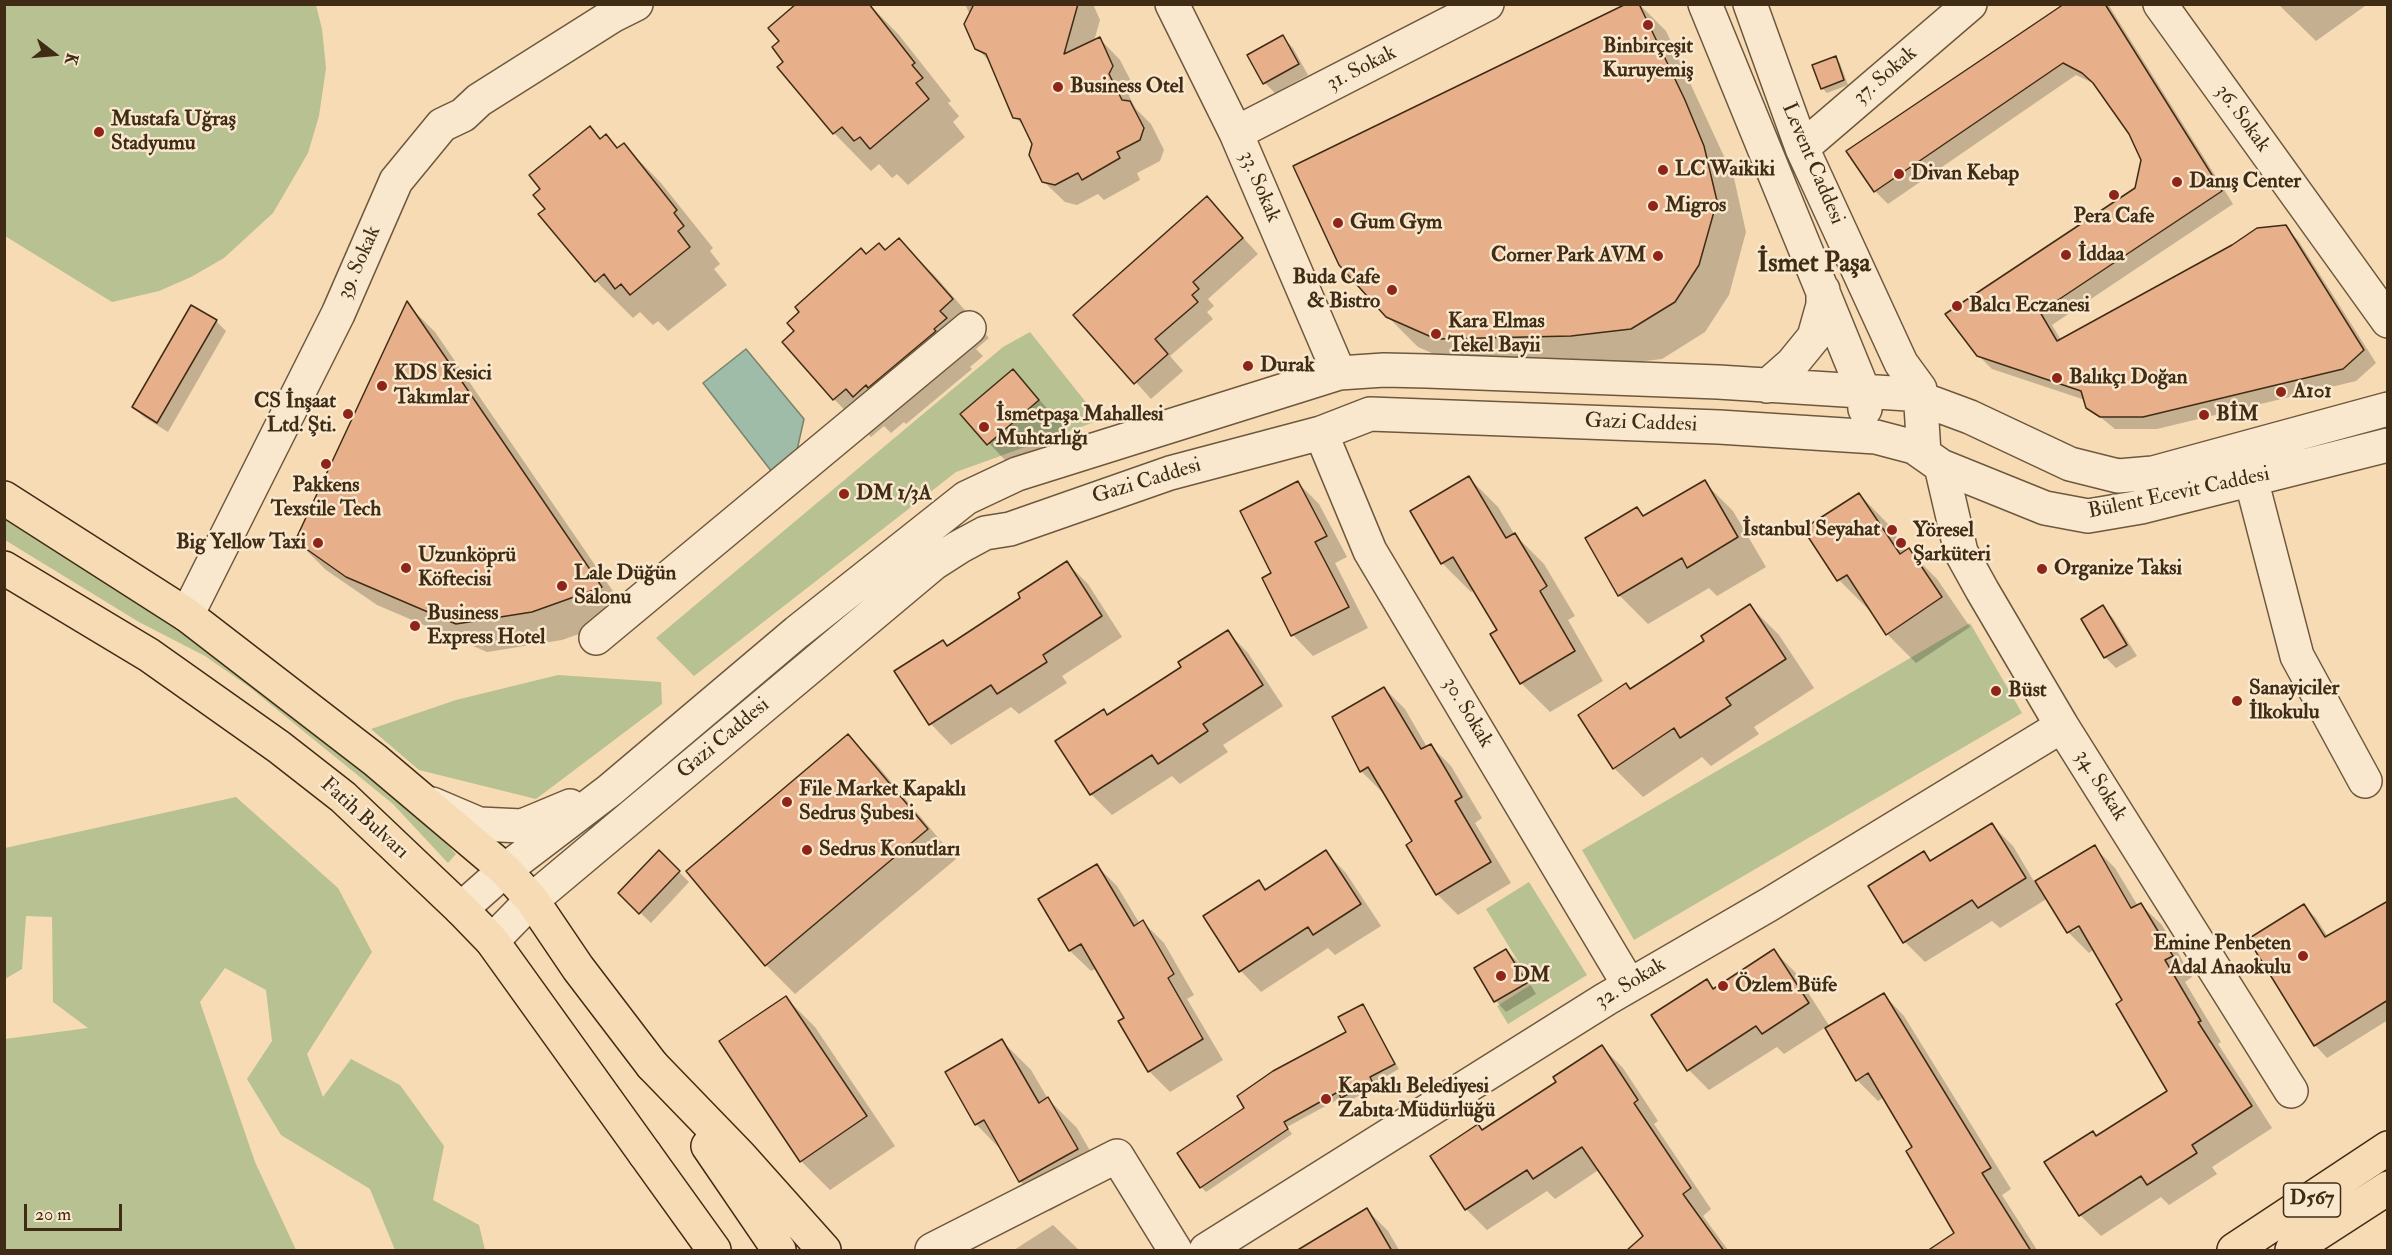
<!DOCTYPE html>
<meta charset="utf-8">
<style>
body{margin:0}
#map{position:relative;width:2392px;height:1255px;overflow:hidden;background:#f6dbb4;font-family:"IM FELL Double Pica",serif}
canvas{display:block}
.frame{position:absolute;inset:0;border:6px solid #402c15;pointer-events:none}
.north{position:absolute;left:24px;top:24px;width:60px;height:60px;-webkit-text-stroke:4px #f9e8ce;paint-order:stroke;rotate:106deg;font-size:16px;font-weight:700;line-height:24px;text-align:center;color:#402c15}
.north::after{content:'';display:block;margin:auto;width:21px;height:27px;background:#402c15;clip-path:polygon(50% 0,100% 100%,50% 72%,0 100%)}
.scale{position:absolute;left:24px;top:1204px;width:98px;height:27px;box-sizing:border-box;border:3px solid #402c15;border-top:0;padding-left:8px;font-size:18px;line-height:21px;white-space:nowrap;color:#402c15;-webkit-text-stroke:4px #f9e8ce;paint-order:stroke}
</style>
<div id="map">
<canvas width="2392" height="1255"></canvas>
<div class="frame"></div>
<div class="north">K</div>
<div class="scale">20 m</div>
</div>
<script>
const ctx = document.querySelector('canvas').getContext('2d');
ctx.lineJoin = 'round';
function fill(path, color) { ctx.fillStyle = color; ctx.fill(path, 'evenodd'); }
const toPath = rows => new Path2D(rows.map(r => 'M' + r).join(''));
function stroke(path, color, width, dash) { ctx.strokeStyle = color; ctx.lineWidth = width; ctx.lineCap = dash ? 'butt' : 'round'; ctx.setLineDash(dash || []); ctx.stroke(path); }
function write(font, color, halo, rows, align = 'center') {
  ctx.font = font + ' "IM FELL Double Pica",serif'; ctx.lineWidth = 5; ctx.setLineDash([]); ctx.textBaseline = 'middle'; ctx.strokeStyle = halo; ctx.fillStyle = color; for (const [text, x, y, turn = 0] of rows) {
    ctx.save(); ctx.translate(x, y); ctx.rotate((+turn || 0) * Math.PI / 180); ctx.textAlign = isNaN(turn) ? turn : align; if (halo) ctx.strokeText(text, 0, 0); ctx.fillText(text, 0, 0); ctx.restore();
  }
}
const green = toPath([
 [4,5,316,5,322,29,326,68,319,116,308,153,273,213,224,258,191,277,159,291,112,302,5,236],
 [1030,332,1100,420,956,472,694,676,656,638,1003,347],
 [4,519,211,649,401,796,456,854,448,863,393,804,248,686,205,656,139,622,5,540],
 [1970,623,2022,713,1634,940,1582,850],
 [558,675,661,682,662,704,536,799,419,770,371,729,456,700],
 [236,797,338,888,372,952,307,1054,323,1097,351,1059,400,1085,444,1146,433,1200,479,1225,485,1250,395,1250,370,1189,281,1135,247,1079,272,1041,266,990,225,968,200,1002,255,1162,296,1250,5,1250,5,1039,88,1028,53,1002,52,917,26,916,22,969,5,979,5,848],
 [1529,882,1587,975,1508,1024,1497,1006,1532,984,1486,909]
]);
const water = toPath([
 [746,349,804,419,797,450,772,472,703,383,746,349]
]);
const shadow = toPath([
 [869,4,899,35,951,101,948,103,959,116,953,122,965,137,908,185,897,174,892,178,879,164,871,171,834,133,779,67],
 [965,4,1093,4,1100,20,1094,41,1100,39,1120,60,1134,87,1129,96,1136,109,1151,124,1164,150,1160,161,1137,173,1140,180,1104,200,1098,194,1077,205,1065,202,1043,181,1033,144,1026,128,1015,117,991,63,977,48,970,15],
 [1639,4,1666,31,1734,178,1746,232,1729,295,1705,332,1662,359,1601,366,1468,369,1418,347,1387,316],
 [2067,4,2108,4,2233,204,2052,325,2061,340,2285,227,2298,240,2376,363,2356,381,2157,429,2115,429,2088,407,2085,400,1992,369,1978,355,2137,189,2142,160,2130,133,2095,84,2076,75,1888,204,1875,191],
 [2278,4,2364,4,2365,6,2316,41],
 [1283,37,1293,48,1308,75,1275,93,1265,83],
 [1835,58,1840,63,1848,85,1827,93,1822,88],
 [589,128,601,140,606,136,619,149,624,145,661,183,713,248,710,251,720,264,714,269,727,285,668,331,658,321,653,325,640,312,633,318,596,281,547,209],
 [1207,198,1258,254,1208,299,1214,306,1207,312,1213,319,1170,356,1183,371,1151,399,1076,315],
 [899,240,936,277,989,338,976,349,983,356,970,367,972,369,906,424,904,422,891,433,884,426,871,437,834,399,784,342,867,256,885,251],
 [407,304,435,332,630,616,562,640,487,652,377,605,326,570,297,541],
 [216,321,226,331,168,432,144,417,133,407],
 [1013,371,1067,430,1017,473,962,414],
 [1469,478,1498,507,1515,535,1544,564,1575,616,1568,620,1603,681,1550,712,1521,683,1499,631,1475,590,1471,592,1442,563],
 [1704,482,1733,511,1766,567,1717,596,1709,588,1648,624,1619,595,1637,509,1645,517],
 [1298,483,1319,504,1347,557,1335,563,1368,628,1313,656,1293,635,1264,579,1273,574],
 [1859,494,1888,524,1906,551,1908,550,1937,579,1970,627,1916,663,1887,634,1870,608,1868,609,1839,580],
 [1067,563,1088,584,1122,637,1062,676,1067,683,1019,714,1011,707,951,745,931,724,897,672,943,642,948,647,1023,598],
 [1750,606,1779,635,1814,688,1754,727,1759,734,1711,766,1702,757,1643,797,1614,768,1626,685,1631,690,1706,641],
 [2103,607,2113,618,2137,656,2116,668,2105,657,2083,620],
 [1228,632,1248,653,1283,706,1223,745,1228,752,1180,784,1172,776,1112,815,1091,794,1103,711,1108,716,1183,667],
 [1384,688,1405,709,1427,747,1431,746,1451,766,1482,818,1475,823,1511,883,1458,915,1437,894,1414,841,1384,791,1382,792,1361,771,1334,718],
 [848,736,877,765,956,859,795,994,766,965],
 [1992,825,2013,846,2035,883,2094,847,2115,868,2138,906,2141,905,2162,925,2192,977,2185,982,2221,1042,2218,1044,2272,1128,2212,1167,2217,1174,2169,1205,2161,1197,2101,1236,2080,1215,2046,1162,2093,1133,2097,1137,2169,1091,2124,1000,2093,950,2089,953,2068,932,2048,898,2000,928,1992,921,1925,962,1905,942,1924,853,1932,861],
 [2084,921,2086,924,2072,932,2072,929],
 [659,852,689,882,651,923,620,893],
 [1326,852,1346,873,1381,926,1335,955,1328,948,1261,992,1241,971,1258,882,1267,890],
 [1097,866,1117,886,1140,924,1143,922,1164,943,1194,995,1187,999,1223,1060,1170,1092,1149,1071,1126,1018,1097,968,1091,971,1070,951,1040,899],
 [2388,902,2388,1020,2327,1058,2315,1045,2304,906,2316,918,2328,937],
 [1506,950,1517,961,1536,994,1506,1012,1496,1001,1476,969],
 [1774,951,1795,972,1830,1027,1884,995,1904,1016,2011,1189,2002,1195,2037,1250,1940,1250,1957,1233,1914,1148,1884,1097,1878,1101,1857,1080,1826,1027,1784,1054,1777,1047,1709,1090,1689,1070,1707,981,1715,989],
 [786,998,815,1027,895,1146,830,1190,801,1161],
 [1363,1006,1399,1069,1374,1083,1376,1087,1347,1102,1342,1097,1287,1127,1292,1134,1206,1192,1201,1187,1246,1108,1348,1033],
 [1002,1041,1031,1070,1048,1099,1077,1128,1106,1179,1050,1211,1021,1182,1004,1153,976,1124,947,1073],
 [1602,1047,1623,1068,1658,1121,1654,1124,1711,1209,1703,1216,1728,1250,1642,1250,1645,1236,1600,1169,1555,1199,1547,1191,1487,1230,1466,1209,1478,1126,1483,1131,1558,1082],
 [1367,1210,1388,1231,1399,1250,1314,1250],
 [1053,1225,1079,1250,1014,1250]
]);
const building = toPath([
 [796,4,869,4,915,63,912,65,923,78,916,83,929,99,870,149,860,137,854,141,842,127,833,134,777,67,783,62,772,47,779,41,768,28,796,4],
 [974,4,1078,4,1064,54,1100,37,1113,66,1109,74,1122,100,1130,101,1144,128,1140,140,1117,152,1120,158,1082,180,1078,173,1055,185,1042,182,1029,155,1032,144,1020,119,1013,118,986,54,975,49,964,24,974,4],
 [1626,4,1639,4,1685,100,1704,146,1717,201,1699,265,1675,302,1631,329,1571,336,1436,339,1386,317,1339,265,1293,166,1626,4],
 [2064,4,2105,4,2222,191,2040,312,2057,341,2232,245,2257,228,2286,225,2364,350,2343,369,2143,417,2100,417,2086,408,2081,391,1977,356,1945,314,2135,188,2141,160,2129,134,2093,83,2082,73,2063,63,1874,192,1846,151,2064,4],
 [1283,35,1299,64,1263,84,1247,55,1283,35],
 [1836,56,1844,80,1821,89,1812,65,1836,56],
 [590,126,600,139,606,134,617,148,624,143,677,210,674,213,684,226,678,231,690,247,630,295,621,284,615,289,604,274,595,282,538,214,545,209,533,195,540,189,529,175,590,126],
 [1207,196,1243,238,1193,282,1199,289,1192,295,1198,302,1155,339,1168,354,1134,384,1073,315,1207,196],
 [899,238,953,299,940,311,947,318,934,329,936,331,868,388,866,385,853,397,846,389,833,400,782,342,794,331,787,323,799,312,795,307,861,248,866,254,879,243,885,250,899,238],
 [407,301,602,587,532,612,456,624,346,577,295,541,407,301],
 [191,305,217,320,157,423,132,407,191,305],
 [1013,369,1039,400,987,445,960,414,1013,369],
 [1469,476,1506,538,1515,533,1547,586,1540,591,1575,651,1520,684,1490,634,1497,630,1453,557,1441,564,1410,511,1469,476],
 [1705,480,1738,537,1687,568,1682,558,1618,596,1585,538,1637,507,1643,516,1705,480],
 [1298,481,1327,536,1315,542,1349,607,1291,636,1262,578,1271,573,1240,511,1298,481],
 [1859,493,1900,554,1909,548,1942,597,1886,635,1847,575,1837,581,1803,529,1859,493],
 [1067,561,1102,616,1043,655,1047,662,997,694,991,685,929,725,894,671,943,640,947,646,1020,598,1018,593,1067,561],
 [1750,604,1786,659,1726,698,1731,705,1680,738,1674,728,1613,769,1578,715,1626,683,1630,689,1704,641,1701,636,1750,604],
 [2103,605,2127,645,2104,658,2081,619,2103,605],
 [1228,630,1263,685,1203,724,1208,731,1158,764,1152,755,1090,795,1055,741,1104,709,1107,715,1181,667,1178,662,1228,630],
 [1384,687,1421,749,1431,744,1462,797,1455,801,1491,862,1436,895,1406,845,1412,841,1368,767,1360,772,1332,717,1384,687],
 [848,734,928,829,765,966,686,871,848,734],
 [1992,823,2026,878,1978,908,1972,900,1903,943,1868,886,1924,851,1930,861,1992,823],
 [2095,845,2131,908,2141,903,2173,956,2165,960,2201,1021,2198,1022,2252,1106,2192,1145,2197,1153,2147,1185,2141,1176,2079,1216,2044,1162,2093,1131,2096,1136,2167,1091,2116,1004,2122,1000,2079,926,2067,933,2035,881,2095,845],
 [659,850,680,871,639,914,618,893,659,850],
 [1326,850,1361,904,1313,935,1308,927,1239,972,1203,916,1259,880,1265,890,1326,850],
 [1097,864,1134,926,1143,920,1174,974,1168,978,1203,1039,1148,1072,1118,1021,1124,1018,1081,944,1069,951,1038,899,1097,864],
 [2388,901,2388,1000,2314,1046,2248,939,2304,904,2325,937,2388,901],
 [1506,949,1527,983,1494,1002,1474,968,1506,949],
 [1774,949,1809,1003,1762,1034,1756,1026,1687,1071,1651,1015,1707,979,1713,989,1774,949],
 [1884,993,1991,1168,1982,1173,2031,1251,1927,1251,1954,1233,1906,1151,1912,1147,1868,1073,1856,1081,1825,1028,1884,993],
 [786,996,867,1116,800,1162,719,1041,786,996],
 [1363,1004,1395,1064,1370,1077,1372,1081,1341,1098,1338,1092,1284,1122,1288,1129,1200,1188,1177,1153,1244,1108,1237,1096,1273,1071,1346,1032,1338,1017,1363,1004],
 [1002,1039,1039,1103,1048,1097,1078,1149,1019,1182,984,1120,975,1125,945,1072,1002,1039],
 [1602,1045,1638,1100,1634,1103,1691,1188,1683,1194,1724,1251,1626,1251,1643,1236,1582,1147,1533,1179,1527,1170,1465,1210,1430,1156,1478,1124,1482,1130,1556,1082,1553,1077,1602,1045],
 [1367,1208,1392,1251,1296,1251,1367,1208]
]);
const minor = toPath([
 [1172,4,1236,133,1339,373],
 [1705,4,1863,390,1865,409],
 [1750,4,1802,148,1901,363,1920,389,1924,454],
 [2160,4,2388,321],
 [1236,133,1487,4],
 [1802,148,1970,4],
 [1767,386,1792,364,1814,337,1823,305,1823,290],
 [1321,433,1370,551,1629,985],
 [1941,466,1961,552,1982,590,2062,726,2291,1091],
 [2251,479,2297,656,2365,781],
 [187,615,338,314,396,181,442,125,463,115,479,100,612,16,636,4],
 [596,638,969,328],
 [432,804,479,824,522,826,570,806],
 [461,909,505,870,610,790,797,632,966,498,1017,474,1339,373,1384,370,1427,371,1718,382,1908,394,1970,417,2070,464,2118,476,2153,473,2388,409],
 [492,941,532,900,934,563,959,547,985,533,1010,529,1170,473,1321,433,1370,414,1719,427,1876,437,1914,447,1941,466,2045,508,2088,516,2141,507,2388,445],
 [932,1250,1117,1156,1175,1250],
 [1206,1250,1606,999,1770,904,2062,726]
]);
const major = toPath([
 [4,498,187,615,375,760,505,870,532,900,578,968,652,1065],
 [4,568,149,655,279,747,343,797,461,909,492,941,645,1154]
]);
const highway = toPath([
 [652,1065,740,1156,824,1250],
 [708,1146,779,1250],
 [645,1154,714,1250],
 [2234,1250,2388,1148],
 [2292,1250,2388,1188]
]);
const markers = [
 [1648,25,6,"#8f2418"],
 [1058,87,6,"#8f2418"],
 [99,132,6,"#8f2418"],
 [1663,170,6,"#8f2418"],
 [1899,174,6,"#8f2418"],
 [2177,182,6,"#8f2418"],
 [2114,195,6,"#8f2418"],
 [1653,206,6,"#8f2418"],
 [1338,223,6,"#8f2418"],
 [2066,255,6,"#8f2418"],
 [1658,256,6,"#8f2418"],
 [1392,290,6,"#8f2418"],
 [1957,306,6,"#8f2418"],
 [1436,334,6,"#8f2418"],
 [1248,366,6,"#8f2418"],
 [2057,378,6,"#8f2418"],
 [382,386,6,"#8f2418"],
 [2281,392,6,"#8f2418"],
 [348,414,6,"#8f2418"],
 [2204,415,6,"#8f2418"],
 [984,427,6,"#8f2418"],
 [326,464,6,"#8f2418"],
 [844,494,6,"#8f2418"],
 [1892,530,6,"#8f2418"],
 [318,543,6,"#8f2418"],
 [1901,543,6,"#8f2418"],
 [406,568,6,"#8f2418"],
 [2042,569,6,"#8f2418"],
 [562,586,6,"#8f2418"],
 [415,626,6,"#8f2418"],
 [1996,691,6,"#8f2418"],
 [2237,701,6,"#8f2418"],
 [787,802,6,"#8f2418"],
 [807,850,6,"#8f2418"],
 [2303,956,6,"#8f2418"],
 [1501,976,6,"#8f2418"],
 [1723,986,6,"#8f2418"],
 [1326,1099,6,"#8f2418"]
];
const shields = [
 [2312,1200,57]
];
const shieldNames = [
 ["D567",2312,1200]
];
const poiNames = [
 ["Binbirçeşit",1648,47,"center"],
 ["Kuruyemiş",1648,71,"center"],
 ["Business Otel",1070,87],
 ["Mustafa Uğraş",111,120],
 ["Stadyumu",111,144],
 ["LC Waikiki",1675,170],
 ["Divan Kebap",1911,174],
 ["Danış Center",2189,182],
 ["Migros",1665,206],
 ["Pera Cafe",2114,217,"center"],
 ["Gum Gym",1350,223],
 ["İddaa",2078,255],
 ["Corner Park AVM",1646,256,"right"],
 ["Buda Cafe",1380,278,"right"],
 ["& Bistro",1380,302,"right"],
 ["Balcı Eczanesi",1969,306],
 ["Kara Elmas",1448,322],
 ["Tekel Bayii",1448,346],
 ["Durak",1260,366],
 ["KDS Kesici",394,374],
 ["Takımlar",394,398],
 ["Balıkçı Doğan",2069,378],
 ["A101",2293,392],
 ["CS İnşaat",336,402,"right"],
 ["Ltd. Şti.",336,426,"right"],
 ["İsmetpaşa Mahallesi",996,415],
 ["Muhtarlığı",996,439],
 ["BİM",2216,415],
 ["Pakkens",326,486,"center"],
 ["Texstile Tech",326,510,"center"],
 ["DM 1/3A",856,494],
 ["İstanbul Seyahat",1880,530,"right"],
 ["Yöresel",1913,531],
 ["Şarküteri",1913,555],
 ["Big Yellow Taxi",306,543,"right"],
 ["Uzunköprü",418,556],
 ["Köftecisi",418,580],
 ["Organize Taksi",2054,569],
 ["Lale Düğün",574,574],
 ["Salonu",574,598],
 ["Business",427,614],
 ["Express Hotel",427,638],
 ["Sanayiciler",2249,689],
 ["İlkokulu",2249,713],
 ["Büst",2008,691],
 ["File Market Kapaklı",799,790],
 ["Sedrus Şubesi",799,814],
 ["Sedrus Konutları",819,850],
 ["Emine Penbeten",2291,944,"right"],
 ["Adal Anaokulu",2291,968,"right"],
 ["DM",1513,976],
 ["Özlem Büfe",1735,986],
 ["Kapaklı Belediyesi",1338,1087],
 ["Zabıta Müdürlüğü",1338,1111]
];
const streetNames = [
 ["31. Sokak",1362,69,-27],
 ["37. Sokak",1886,76,-41],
 ["36. Sokak",2242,119,54],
 ["Levent Caddesi",1812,164,67],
 ["33. Sokak",1259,187,67],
 ["39. Sokak",360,263,-66],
 ["Gazi Caddesi",1641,424,2],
 ["Gazi Caddesi",1147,482,-17],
 ["Bülent Ecevit Caddesi",2179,494,-12],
 ["30. Sokak",1467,713,59],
 ["Gazi Caddesi",724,739,-40],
 ["34. Sokak",2100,786,58],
 ["Fatih Bulvarı",364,819,42],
 ["32. Sokak",1631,984,-31]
];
const districtNames = [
 ["İsmet Paşa",1814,265]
];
fill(green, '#b7c191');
fill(water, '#9ebca7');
stroke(water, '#78826d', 1.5);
fill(shadow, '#0003');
fill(building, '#e7af8a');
stroke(building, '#402c15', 1.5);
stroke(minor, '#6e583d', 36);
stroke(major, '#402c15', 36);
stroke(highway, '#402c15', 36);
stroke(minor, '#f9e8ce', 33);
stroke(major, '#f6dbb4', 33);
stroke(highway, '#f6dbb4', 33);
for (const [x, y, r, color] of markers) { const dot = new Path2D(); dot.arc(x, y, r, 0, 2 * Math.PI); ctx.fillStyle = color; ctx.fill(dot); stroke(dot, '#f9e8ce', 2); }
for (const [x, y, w] of shields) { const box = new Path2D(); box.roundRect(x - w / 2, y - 17, w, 34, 4.5); ctx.fillStyle = '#f9e8ce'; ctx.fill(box); stroke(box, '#402c15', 1.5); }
write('bold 20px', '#402c15', null, shieldNames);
write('bold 21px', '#402c15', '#f9e8ce', poiNames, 'left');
write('21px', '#402c15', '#f9e8ce', streetNames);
write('bold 27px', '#402c15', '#f9e8ce', districtNames);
</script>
